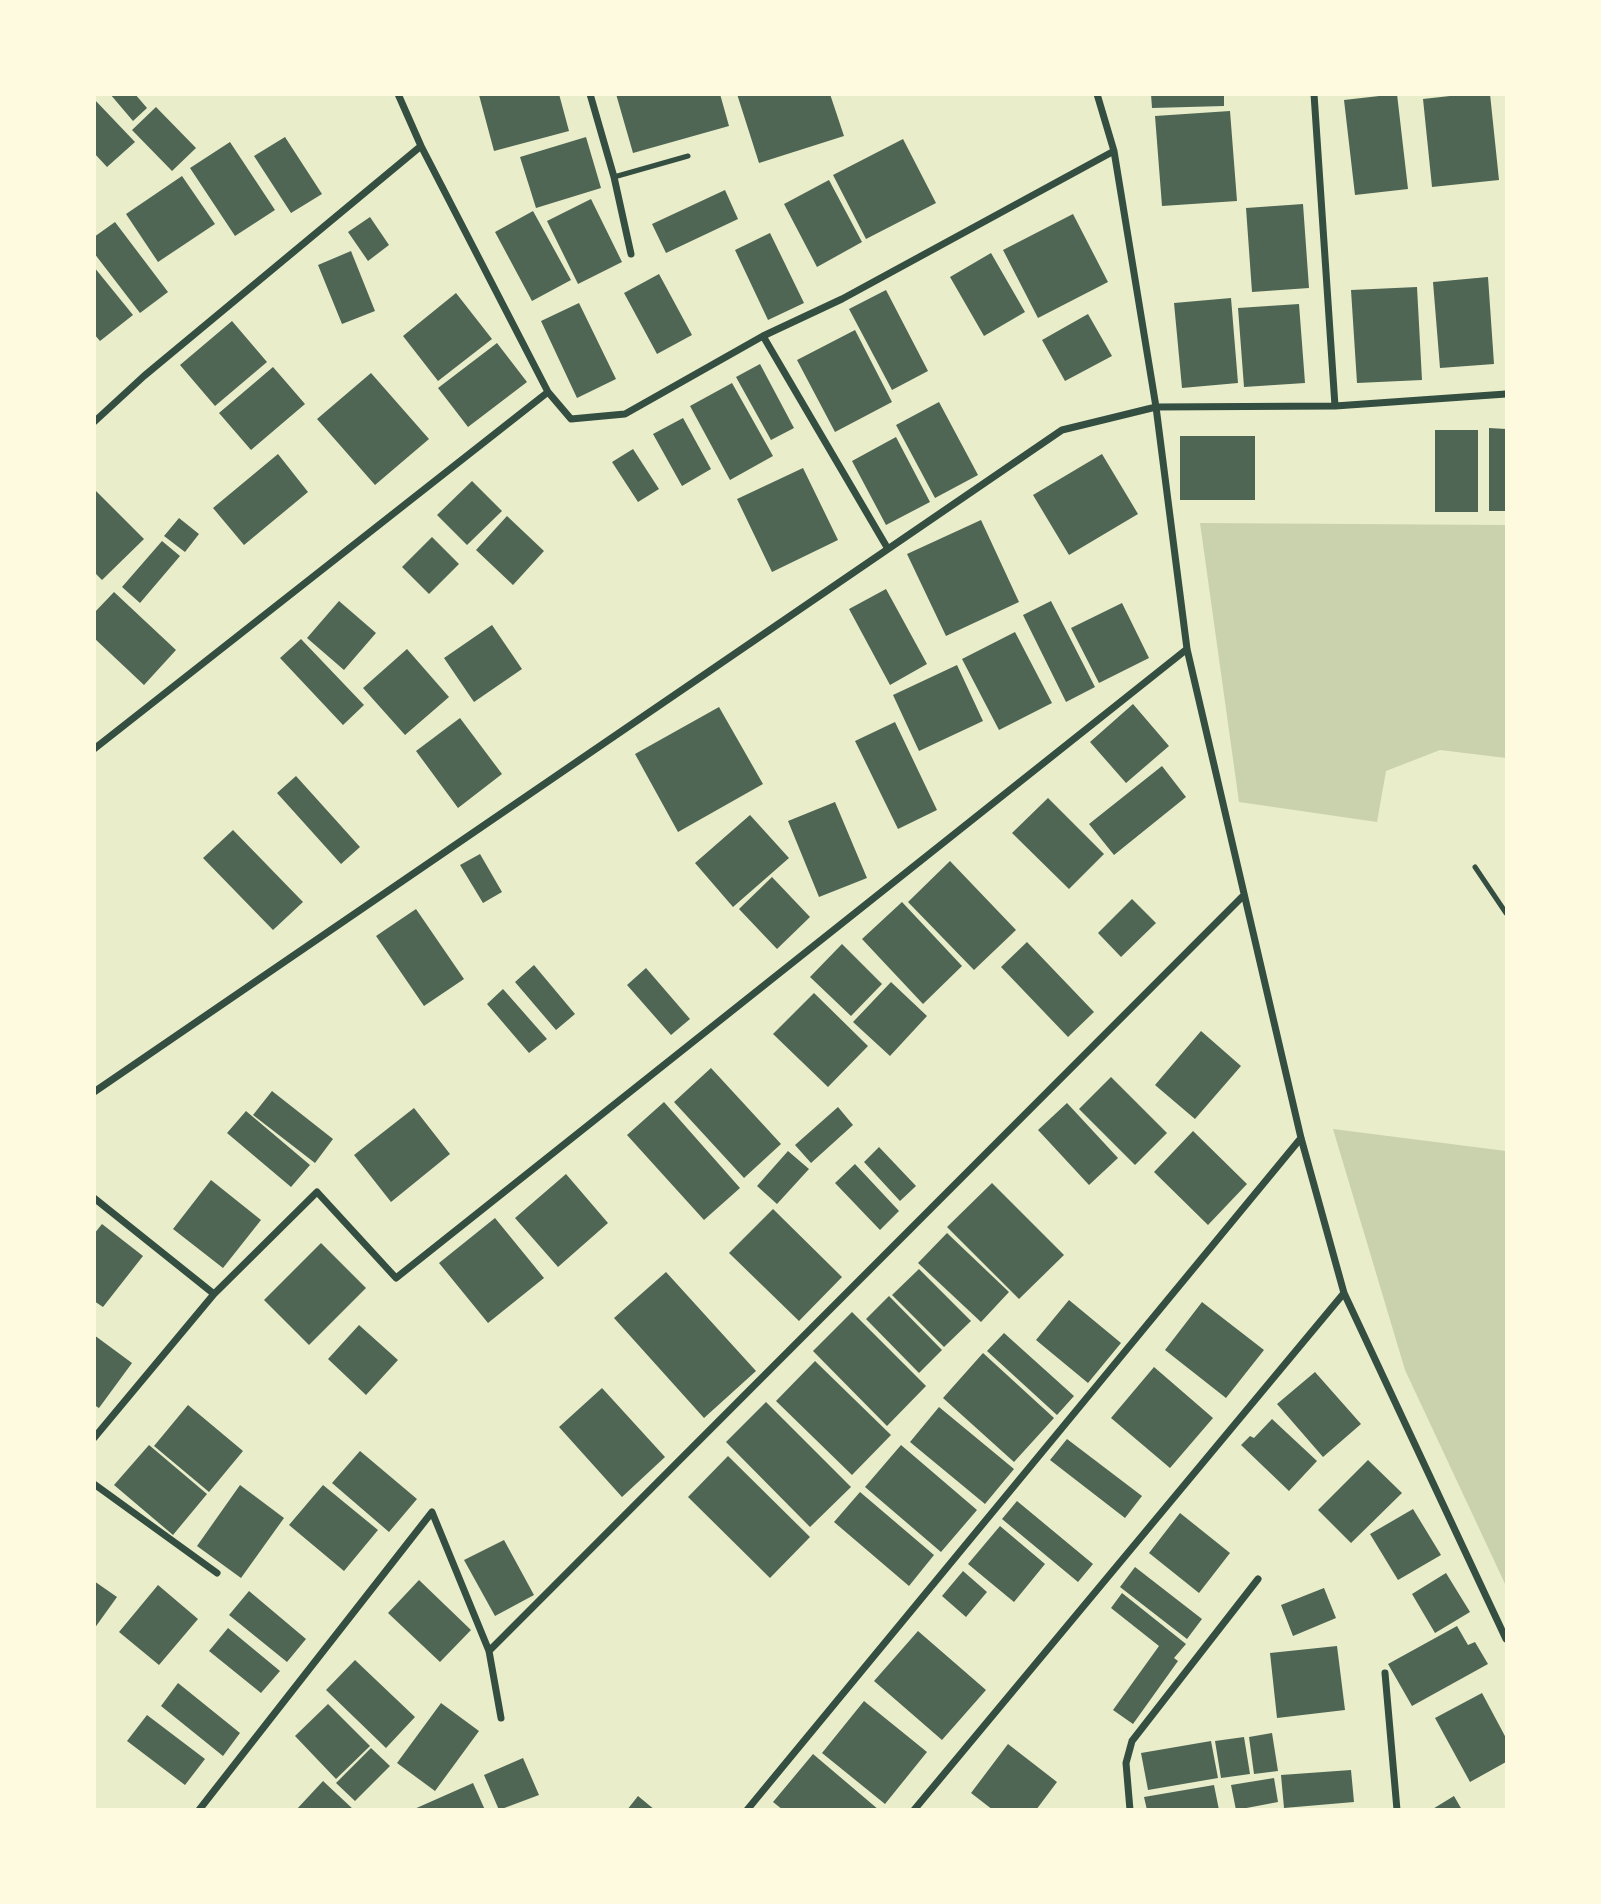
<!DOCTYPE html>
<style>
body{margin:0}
#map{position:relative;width:1601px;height:1904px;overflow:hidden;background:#e9edc9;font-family:Poppins,sans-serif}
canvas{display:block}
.frame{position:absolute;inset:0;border:96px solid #fefae0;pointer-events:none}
</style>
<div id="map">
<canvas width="1601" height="1904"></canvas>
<div class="frame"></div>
</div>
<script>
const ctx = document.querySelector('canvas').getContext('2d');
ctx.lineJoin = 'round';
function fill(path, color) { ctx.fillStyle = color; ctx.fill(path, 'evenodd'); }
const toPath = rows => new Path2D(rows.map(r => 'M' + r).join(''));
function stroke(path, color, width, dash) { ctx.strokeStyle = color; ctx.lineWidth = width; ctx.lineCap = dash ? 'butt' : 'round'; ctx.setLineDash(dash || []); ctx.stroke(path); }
const green = toPath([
 [1200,523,1506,525,1506,758,1440,750,1386,771,1377,822,1239,802],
 [1333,1129,1506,1151,1506,1586,1405,1370]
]);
const building = toPath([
 [110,94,135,94,147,108,133,121],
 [559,94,569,131,494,151,479,95],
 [616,94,720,94,729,126,633,153],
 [737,94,830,94,844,136,759,163],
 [1151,94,1224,94,1224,106,1152,108],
 [1397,94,1408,189,1355,195,1344,100],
 [1468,94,1490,94,1499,180,1432,187,1423,99],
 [94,99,135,142,107,167,94,153],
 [156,107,196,148,172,171,132,130],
 [1230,111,1237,201,1162,206,1155,116],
 [285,137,322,194,291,213,254,156],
 [586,137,601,188,536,208,520,157],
 [903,139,936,203,866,239,833,175],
 [230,142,275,210,235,236,190,168],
 [182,176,215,224,158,262,126,214],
 [829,180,862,242,817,267,784,204],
 [725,190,738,219,666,253,652,224],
 [591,199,622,262,578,284,547,221],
 [1303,204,1309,288,1252,292,1246,208],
 [533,211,571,280,532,301,495,232],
 [1073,214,1108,282,1038,318,1003,250],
 [370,217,389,245,368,261,348,232],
 [115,222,168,292,140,313,94,253,94,237],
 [770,233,804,303,768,320,735,250],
 [351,251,375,311,342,324,318,265],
 [991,253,1025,312,984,336,950,277],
 [94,267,133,315,100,341,94,334],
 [659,274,692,335,657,354,624,293],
 [1488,277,1494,364,1440,368,1433,282],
 [1417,287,1422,380,1357,383,1351,290],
 [886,290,928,371,892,390,849,309],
 [456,293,492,339,438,381,403,336],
 [1231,298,1238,383,1182,388,1174,303],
 [579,303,616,379,577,398,541,321],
 [1299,304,1305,383,1244,387,1238,308],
 [1088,314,1112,356,1065,381,1042,340],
 [232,321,267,362,215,406,180,365],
 [855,330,892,402,835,432,797,360],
 [497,343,527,382,468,427,438,388],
 [760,364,794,428,771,440,736,377],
 [273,367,305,404,251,450,219,413],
 [371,373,429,439,375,485,317,419],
 [732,383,773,456,730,480,690,406],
 [939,402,978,475,935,498,896,425],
 [683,418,711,469,682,486,653,434],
 [1489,428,1506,429,1506,511,1489,511],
 [1435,430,1478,430,1478,512,1435,512],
 [1180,436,1255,436,1255,500,1180,500],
 [896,437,930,502,886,525,852,461],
 [633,449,659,489,638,502,612,462],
 [278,454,308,492,244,545,213,508],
 [1102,454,1138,514,1069,555,1033,495],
 [803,468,838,540,772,572,737,499],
 [472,481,502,511,467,545,437,515],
 [94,489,144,539,102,580,94,572],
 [507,516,544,551,513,585,476,550],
 [179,518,199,534,185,552,164,536],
 [981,520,1019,602,946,636,907,554],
 [432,537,459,564,429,594,402,567],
 [162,541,180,556,140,603,122,587],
 [886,589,927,664,890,685,849,609],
 [114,592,176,650,144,685,94,638,94,613],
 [339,601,376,633,344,670,307,638],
 [1051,601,1095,687,1066,702,1023,615],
 [1122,603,1149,658,1099,683,1071,628],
 [492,625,522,669,474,702,444,658],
 [1015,632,1052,703,999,730,962,659],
 [301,639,364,705,343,725,280,658],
 [407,649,449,697,405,735,363,688],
 [957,665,983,721,919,751,893,695],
 [1133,704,1169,746,1126,783,1090,742],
 [719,707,763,784,678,832,635,754],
 [460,718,502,774,458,808,416,751],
 [895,722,937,810,898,829,855,741],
 [1162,766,1186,797,1114,855,1089,824],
 [296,776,360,847,341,864,277,793],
 [1048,798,1104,854,1069,889,1012,833],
 [835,802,867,878,819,897,788,821],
 [750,815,789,858,733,907,695,863],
 [233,830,303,902,273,930,203,858],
 [480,854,502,892,483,903,460,865],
 [950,861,1016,930,974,970,908,902],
 [772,877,810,917,777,949,739,909],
 [1132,899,1156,923,1121,957,1098,933],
 [902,902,962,966,923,1004,862,939],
 [416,909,464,979,424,1006,376,936],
 [1027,942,1094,1012,1068,1037,1001,967],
 [842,944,882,984,851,1016,810,977],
 [534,965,575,1014,556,1030,515,982],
 [646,968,690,1019,671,1035,627,985],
 [891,982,927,1016,890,1056,853,1022],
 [503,989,547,1039,529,1053,487,1004],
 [814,993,868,1046,828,1087,773,1034],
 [1201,1031,1241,1066,1195,1119,1155,1085],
 [711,1068,781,1144,744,1178,674,1102],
 [1111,1077,1167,1133,1135,1165,1079,1109],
 [272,1091,333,1139,315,1163,253,1115],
 [664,1102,740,1188,704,1220,627,1135],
 [1067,1103,1118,1158,1089,1185,1038,1130],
 [838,1107,853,1125,811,1163,795,1145],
 [414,1108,450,1154,391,1202,354,1155],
 [246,1111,310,1165,291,1187,227,1133],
 [1193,1131,1247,1184,1208,1225,1154,1172],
 [879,1147,916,1186,900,1201,864,1162],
 [788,1151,809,1169,777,1204,757,1186],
 [855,1164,899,1211,880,1230,835,1183],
 [566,1174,608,1223,558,1267,515,1218],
 [211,1180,261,1220,223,1268,173,1229],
 [992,1183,1064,1255,1019,1299,947,1227],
 [773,1209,842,1277,799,1321,729,1253],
 [495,1218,544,1278,488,1323,439,1263],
 [102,1224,143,1256,103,1307,94,1301,94,1234],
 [947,1233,1009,1292,981,1322,918,1263],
 [321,1243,366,1288,309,1345,264,1300],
 [919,1269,971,1321,944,1347,892,1295],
 [666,1272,756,1371,704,1418,614,1318],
 [889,1296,942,1350,919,1373,866,1319],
 [1069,1300,1121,1343,1088,1383,1036,1340],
 [1202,1302,1264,1350,1226,1398,1165,1350],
 [852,1312,926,1386,887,1426,813,1351],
 [359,1325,398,1360,366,1395,328,1359],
 [1004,1333,1074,1396,1057,1415,987,1351],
 [94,1335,132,1363,99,1408,94,1405],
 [983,1353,1054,1418,1014,1462,943,1398],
 [815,1361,891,1435,852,1475,776,1401],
 [1154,1367,1213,1418,1170,1468,1111,1418],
 [1315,1372,1361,1424,1323,1457,1277,1404],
 [602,1388,665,1457,622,1497,559,1427],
 [766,1402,851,1487,810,1527,726,1442],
 [188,1405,243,1451,209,1492,154,1446],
 [939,1407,1014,1469,985,1504,910,1442],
 [1272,1419,1317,1461,1289,1491,1241,1445,1250,1436,1254,1438],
 [1067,1439,1142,1496,1125,1518,1050,1460],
 [149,1445,207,1494,173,1535,114,1485],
 [901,1445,977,1510,941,1552,865,1487],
 [360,1451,417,1499,389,1532,332,1483],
 [728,1456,810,1537,770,1578,688,1497],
 [1368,1460,1402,1493,1351,1543,1318,1510],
 [240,1485,284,1518,241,1578,197,1546],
 [323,1485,378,1530,344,1571,289,1525],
 [860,1492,934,1555,909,1586,834,1522],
 [1017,1501,1093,1564,1078,1582,1002,1519],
 [1413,1509,1441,1555,1398,1580,1370,1534],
 [1180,1513,1230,1553,1199,1593,1149,1553],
 [1000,1526,1045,1564,1014,1602,968,1564],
 [504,1540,534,1595,495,1616,464,1560],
 [1135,1567,1202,1619,1187,1639,1120,1587],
 [963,1571,987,1592,966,1617,942,1596],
 [1446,1573,1470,1612,1435,1633,1412,1594],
 [419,1580,471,1630,440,1662,388,1613],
 [94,1581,117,1597,94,1629],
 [158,1585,198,1619,159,1665,119,1632],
 [1324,1588,1336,1618,1293,1636,1281,1605],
 [249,1591,306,1639,287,1662,229,1615],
 [1122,1593,1186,1644,1174,1658,1178,1661,1133,1724,1113,1710,1159,1646,1111,1608],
 [1457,1626,1468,1645,1475,1642,1488,1664,1412,1706,1388,1664],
 [228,1628,280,1671,261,1693,209,1651],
 [918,1631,986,1690,942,1740,874,1681],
 [1337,1646,1345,1710,1277,1718,1270,1653],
 [355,1660,415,1717,386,1748,326,1690],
 [178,1683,240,1733,223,1756,161,1706],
 [1482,1693,1506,1738,1506,1762,1470,1782,1435,1718],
 [864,1701,927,1752,885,1804,822,1753],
 [441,1703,479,1731,435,1791,397,1763],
 [328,1704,370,1746,336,1779,295,1736],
 [147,1715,205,1759,185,1785,127,1741],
 [1272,1733,1278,1771,1254,1774,1249,1737],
 [1244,1737,1250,1774,1221,1778,1215,1741],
 [1211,1741,1218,1778,1148,1790,1141,1753],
 [1008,1744,1057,1782,1036,1810,993,1810,971,1793],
 [371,1748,390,1766,355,1801,336,1783],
 [813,1754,879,1810,783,1810,773,1802],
 [523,1758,539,1795,499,1810,484,1775],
 [1351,1770,1354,1802,1284,1808,1281,1775],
 [1274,1778,1278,1802,1236,1810,1231,1785],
 [323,1781,354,1810,296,1810],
 [473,1783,485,1810,412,1810],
 [1214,1785,1219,1810,1147,1810,1144,1797],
 [638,1796,655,1810,627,1810],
 [1454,1796,1462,1810,1431,1810]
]);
const service = toPath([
 [614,177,688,156],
 [1475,867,1506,913]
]);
const minor = toPath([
 [398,94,421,146,548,392,571,419,625,414,763,336,842,299,1114,151],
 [590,94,614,177,631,254],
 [1097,94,1114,151,1156,407,1187,649,1301,1138,1344,1293,1506,1639],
 [1314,94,1335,406],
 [763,336,888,549],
 [94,422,144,376,421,146],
 [94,749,548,392],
 [94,1092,1062,430,1156,407,1335,406,1506,394],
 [94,1198,214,1294],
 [94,1438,214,1294,317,1192,396,1278,1187,649],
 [94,1484,217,1573],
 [489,1651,1242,897],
 [1385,1673,1397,1810],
 [199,1810,432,1512,489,1651,501,1718],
 [747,1810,1301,1138],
 [914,1810,1344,1293],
 [1130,1810,1126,1763,1132,1741,1258,1579]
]);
fill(green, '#cad2ad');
fill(building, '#4f6655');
stroke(service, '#344e41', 5);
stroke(minor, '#344e41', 7);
</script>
